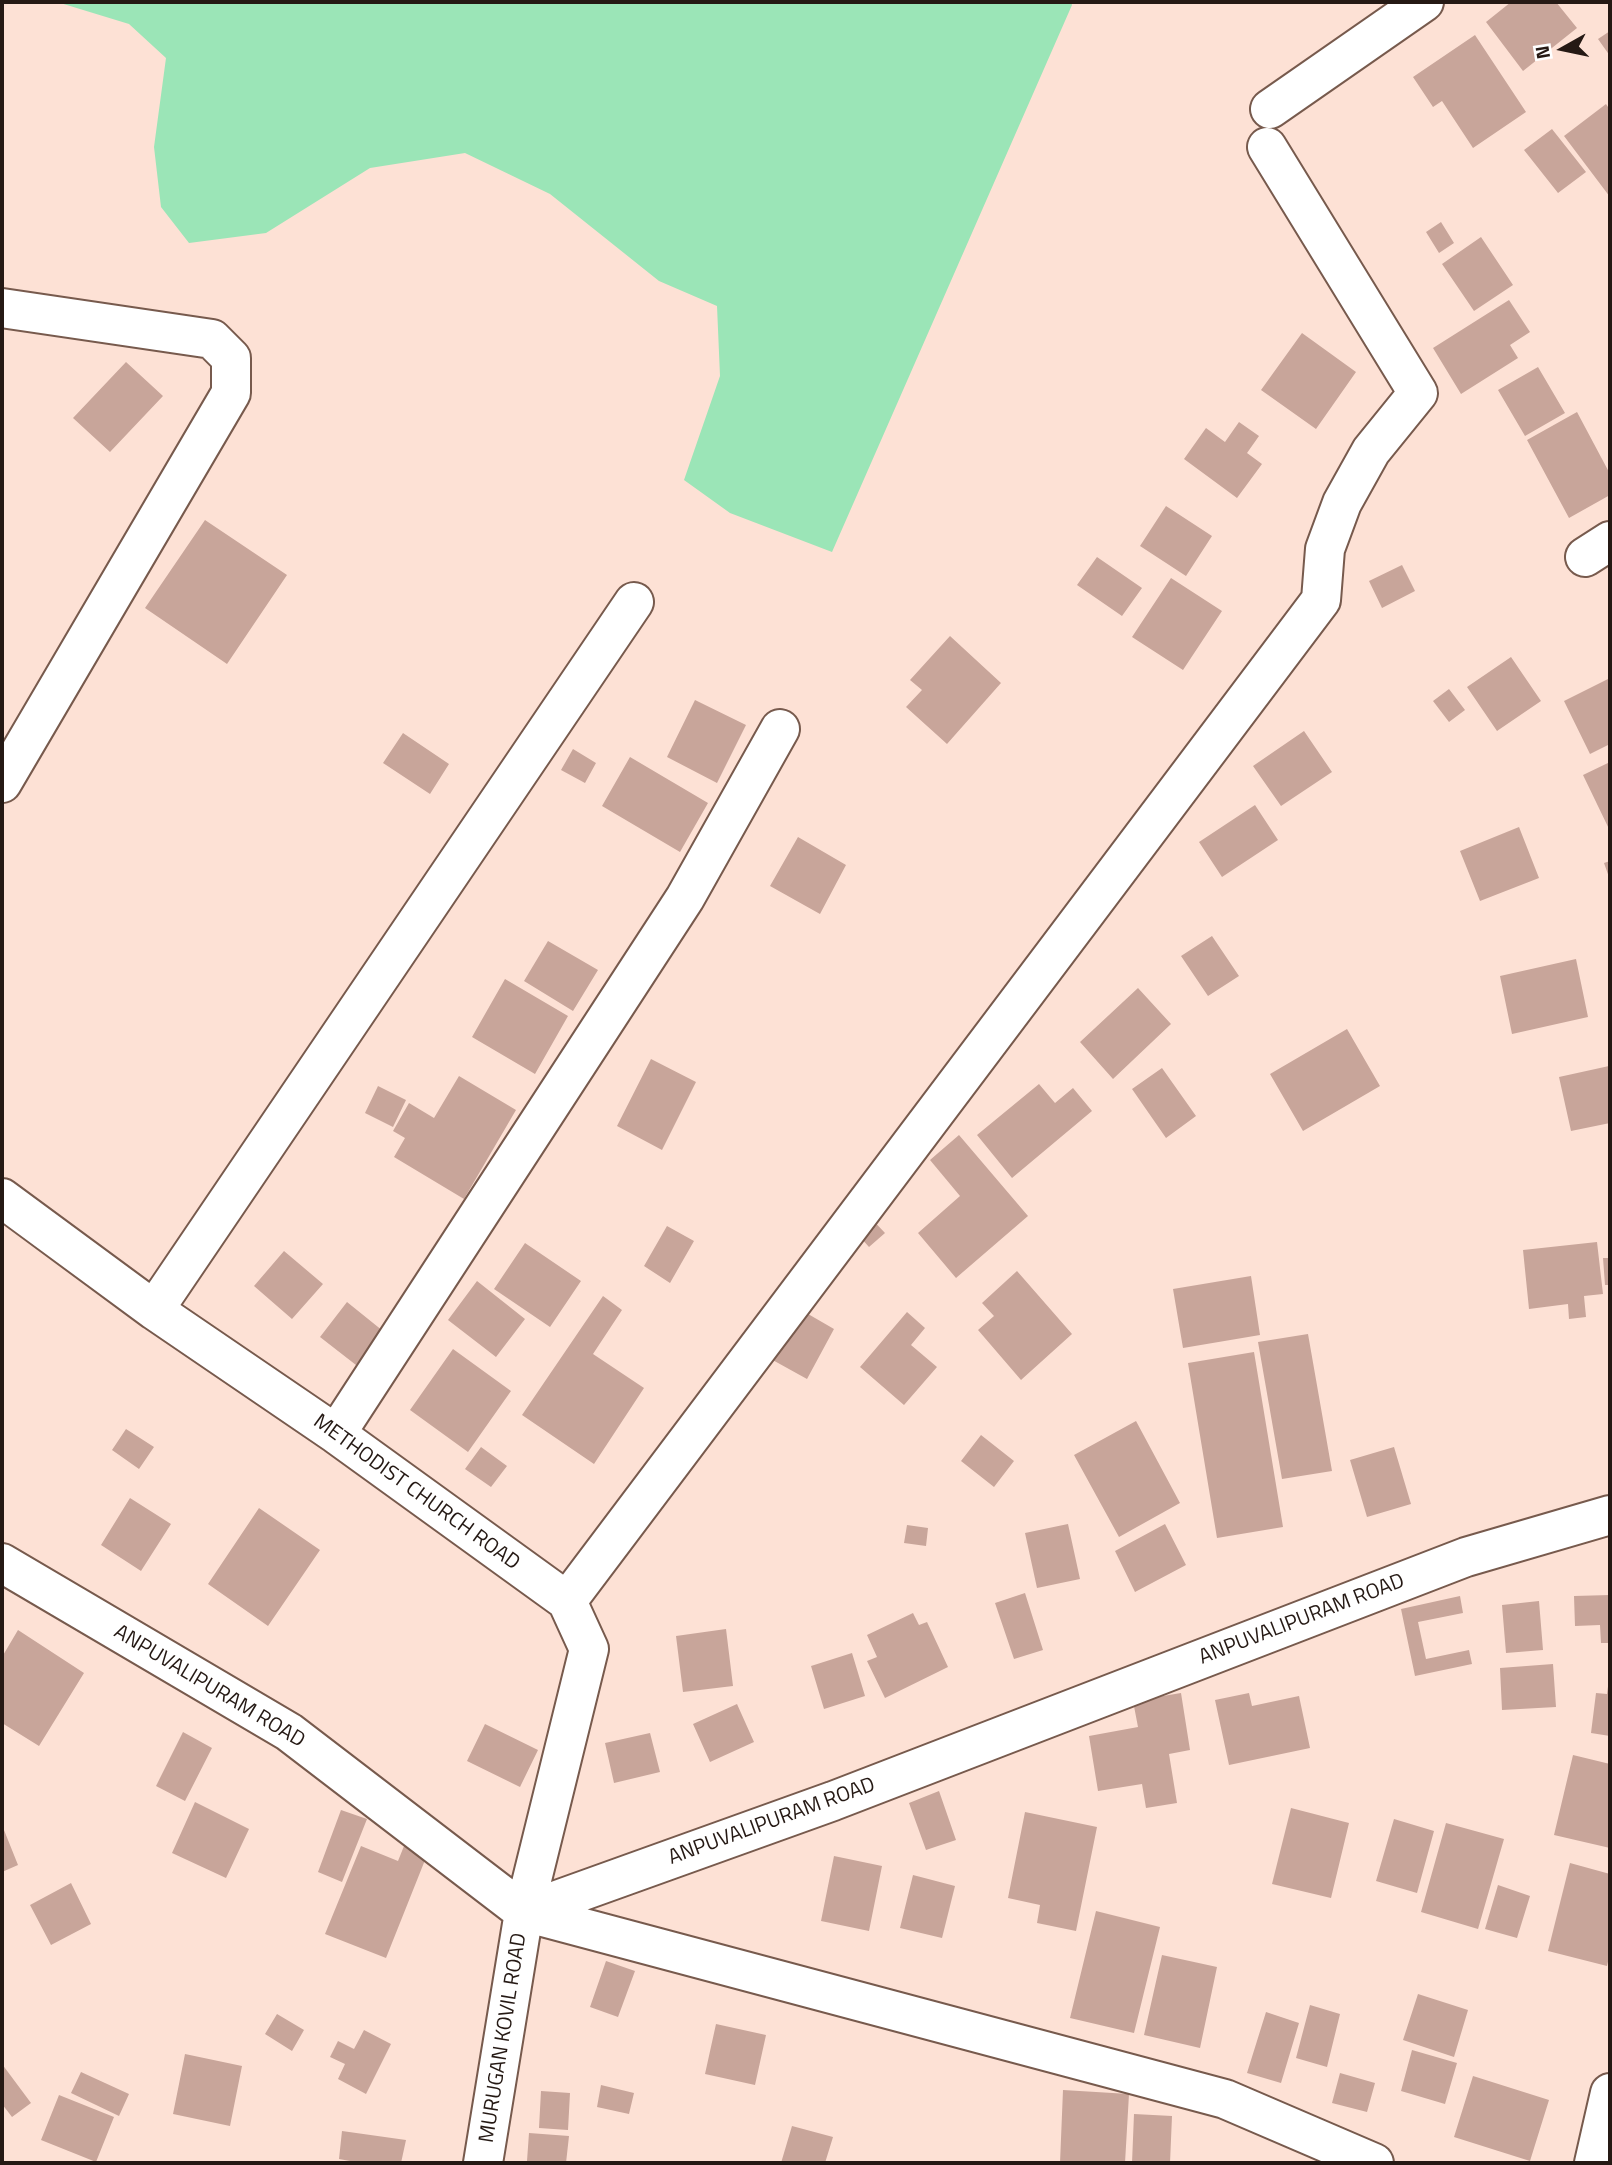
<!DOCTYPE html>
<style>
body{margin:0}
#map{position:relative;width:1612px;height:2165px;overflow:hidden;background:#fde1d5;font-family:"Titillium Web",sans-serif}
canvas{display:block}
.frame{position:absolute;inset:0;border:4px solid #251914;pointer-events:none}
.north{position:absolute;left:1528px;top:14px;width:70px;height:70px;-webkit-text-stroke:5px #fff;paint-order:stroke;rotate:261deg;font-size:19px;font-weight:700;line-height:28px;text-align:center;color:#251914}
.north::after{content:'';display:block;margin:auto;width:24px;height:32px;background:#251914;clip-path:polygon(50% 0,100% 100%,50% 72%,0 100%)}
</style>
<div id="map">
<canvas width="1612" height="2165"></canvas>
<div class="frame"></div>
<div class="north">N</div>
</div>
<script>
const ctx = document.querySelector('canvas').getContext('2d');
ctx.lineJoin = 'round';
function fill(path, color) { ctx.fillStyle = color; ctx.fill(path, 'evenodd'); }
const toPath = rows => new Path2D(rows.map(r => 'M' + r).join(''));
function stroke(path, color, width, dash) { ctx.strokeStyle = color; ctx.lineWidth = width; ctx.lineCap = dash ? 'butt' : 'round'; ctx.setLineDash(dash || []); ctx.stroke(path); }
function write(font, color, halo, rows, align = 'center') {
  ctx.font = font + ' "Titillium Web",sans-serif'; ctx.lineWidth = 7; ctx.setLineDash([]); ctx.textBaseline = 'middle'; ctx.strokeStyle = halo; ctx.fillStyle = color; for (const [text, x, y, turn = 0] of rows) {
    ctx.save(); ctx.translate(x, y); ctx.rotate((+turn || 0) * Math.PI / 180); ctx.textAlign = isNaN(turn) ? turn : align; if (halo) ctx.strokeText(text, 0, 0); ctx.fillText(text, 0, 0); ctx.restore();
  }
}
const green = toPath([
 [57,2,1071,2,1072,5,832,552,730,513,684,480,720,376,717,306,659,281,550,194,465,153,370,168,266,233,189,243,161,207,154,147,166,58,129,24]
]);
const building = toPath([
 [1511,2,1556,2,1577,28,1523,71,1486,22],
 [1610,31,1610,56,1598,39],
 [1475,35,1526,112,1473,148,1442,101,1433,107,1413,77],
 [1606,104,1610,110,1610,197,1564,136],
 [1552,129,1586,172,1558,193,1524,150],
 [1441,222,1454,243,1439,253,1426,232],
 [1481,237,1513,285,1474,311,1442,264],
 [1509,300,1530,332,1510,345,1518,358,1461,394,1433,348],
 [1302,333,1356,372,1316,429,1261,390],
 [126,362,163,396,110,452,73,418],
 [1538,367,1565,413,1525,436,1498,390],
 [1577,412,1610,474,1610,495,1569,518,1527,440],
 [1239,422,1259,436,1247,453,1262,464,1237,498,1184,459,1206,428,1225,442],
 [1166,506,1212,536,1186,576,1140,546],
 [205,520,287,575,227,664,145,608],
 [1097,557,1142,588,1122,616,1077,585],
 [1402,565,1415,591,1382,608,1369,581],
 [1171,578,1222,611,1183,670,1132,637],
 [950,636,1001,683,947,744,906,707,922,690,910,680],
 [1511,657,1541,701,1497,731,1467,687],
 [1610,678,1610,744,1590,754,1564,701],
 [1449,689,1465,710,1449,722,1433,701],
 [695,700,746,725,717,783,667,757],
 [1304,731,1332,772,1281,806,1253,766],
 [403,733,449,764,430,794,383,763],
 [573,749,596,763,585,783,561,770],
 [630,757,708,803,680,852,602,806],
 [1610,762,1610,831,1583,775],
 [1255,805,1278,840,1222,877,1199,842],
 [1519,827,1539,878,1480,901,1460,851],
 [798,837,846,865,820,914,770,886],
 [1610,861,1610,880,1604,863],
 [1212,936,1239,976,1208,996,1181,956],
 [548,941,598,970,573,1011,524,981],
 [1576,959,1588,1017,1512,1034,1500,976],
 [505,979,568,1016,535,1074,472,1037],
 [1138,988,1171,1024,1113,1079,1080,1042],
 [1347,1029,1380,1086,1303,1131,1270,1074],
 [651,1059,696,1082,662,1150,617,1126],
 [1609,1066,1610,1123,1571,1131,1559,1077],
 [1162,1068,1196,1116,1166,1138,1132,1089],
 [459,1076,516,1110,464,1199,394,1157,405,1138,393,1131,409,1103,434,1118],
 [1039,1084,1055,1103,1073,1088,1092,1111,1012,1178,977,1135],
 [378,1086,406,1100,393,1127,365,1113],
 [959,1135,1028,1216,956,1278,918,1233,960,1196,930,1160],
 [867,1214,885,1233,869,1247,852,1228],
 [667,1226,694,1241,670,1283,644,1266],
 [1597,1242,1603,1294,1584,1296,1586,1317,1569,1319,1568,1304,1529,1309,1523,1250],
 [525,1243,581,1281,550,1327,494,1289],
 [284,1251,323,1284,292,1319,254,1286],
 [1603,1258,1610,1258,1610,1285,1605,1285],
 [1017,1271,1072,1334,1021,1380,978,1330,994,1316,982,1303],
 [1251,1276,1260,1335,1183,1348,1173,1289],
 [477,1281,525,1319,496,1357,448,1320],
 [603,1296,622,1310,593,1354,644,1388,594,1464,522,1415],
 [347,1302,383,1331,356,1365,320,1337],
 [796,1307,834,1329,807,1379,769,1358],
 [907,1312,925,1328,911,1345,937,1367,904,1405,860,1367],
 [1308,1334,1332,1471,1282,1479,1258,1342],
 [453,1349,511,1391,468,1452,410,1410],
 [1254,1352,1283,1527,1217,1538,1188,1363],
 [1136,1421,1180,1503,1119,1537,1074,1455],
 [126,1429,154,1447,139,1469,112,1450],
 [981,1435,1014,1461,994,1487,961,1461],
 [481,1447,507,1466,491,1487,465,1469],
 [1394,1447,1411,1504,1367,1517,1350,1460],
 [130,1498,171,1524,141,1571,101,1545],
 [259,1508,320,1550,268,1626,208,1584],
 [1068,1524,1080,1579,1037,1588,1025,1533],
 [1165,1524,1186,1565,1135,1592,1115,1551],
 [907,1525,928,1528,926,1546,904,1543],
 [1025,1593,1043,1650,1014,1659,995,1603],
 [1610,1595,1610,1643,1601,1643,1600,1625,1575,1626,1574,1596],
 [1460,1596,1463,1613,1418,1622,1426,1659,1469,1650,1472,1664,1415,1676,1401,1609],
 [1539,1601,1543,1650,1506,1653,1502,1605],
 [913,1613,919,1625,927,1622,948,1667,885,1698,867,1661,877,1657,867,1635],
 [726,1629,733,1686,683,1692,676,1636],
 [18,1630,84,1673,39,1746,2,1723,2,1657],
 [852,1653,865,1696,824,1709,811,1666],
 [1553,1664,1556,1707,1502,1710,1500,1668],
 [1609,1679,1610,1679,1610,1736,1591,1733,1596,1693,1607,1694],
 [1181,1693,1190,1750,1169,1754,1177,1803,1146,1808,1142,1784,1098,1791,1089,1736,1138,1727,1133,1701],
 [1249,1693,1252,1706,1299,1696,1310,1748,1229,1765,1215,1700],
 [737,1704,754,1742,710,1762,693,1724],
 [485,1724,538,1750,520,1787,467,1761],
 [183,1732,212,1748,185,1801,156,1786],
 [650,1733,660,1772,614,1783,605,1743],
 [1573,1755,1610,1764,1610,1848,1554,1835],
 [939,1791,956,1840,926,1850,909,1803],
 [195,1802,249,1829,226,1878,172,1853],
 [1291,1808,1349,1823,1331,1898,1272,1884],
 [341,1810,367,1819,342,1882,318,1872],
 [1025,1812,1097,1827,1076,1931,1037,1923,1040,1905,1008,1898],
 [1394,1819,1434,1831,1417,1893,1376,1881],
 [1446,1823,1504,1839,1478,1929,1421,1912],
 [2,1825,18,1865,2,1872],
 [406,1841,429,1850,386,1958,325,1934,361,1846,398,1861],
 [834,1856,882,1866,869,1931,821,1921],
 [1570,1863,1610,1874,1610,1953,1607,1966,1548,1951],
 [913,1875,955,1886,942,1938,900,1928],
 [71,1883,91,1924,51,1945,30,1905],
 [1498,1885,1530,1896,1517,1938,1485,1929],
 [1096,1911,1160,1927,1134,2033,1070,2018],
 [1162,1955,1217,1967,1200,2048,1144,2035],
 [606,1961,635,1971,618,2017,590,2007],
 [1418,1994,1468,2010,1454,2057,1403,2040],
 [1310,2005,1340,2014,1327,2067,1296,2058],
 [1266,2012,1299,2023,1281,2083,1247,2073],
 [277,2014,304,2030,292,2051,265,2034],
 [716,2024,766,2035,755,2085,705,2074],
 [364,2030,391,2044,366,2094,338,2079,345,2064,330,2057,338,2041,354,2049],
 [1412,2050,1457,2063,1445,2104,1401,2091],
 [185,2054,242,2066,230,2126,173,2114],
 [2,2064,31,2103,12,2117,2,2104],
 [81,2072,129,2094,119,2116,71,2093],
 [1340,2073,1375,2083,1367,2112,1332,2103],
 [1473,2076,1549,2100,1530,2161,1454,2137],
 [601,2085,634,2093,629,2114,597,2107],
 [1063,2090,1129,2094,1125,2163,1060,2163],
 [541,2091,570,2093,568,2130,539,2128],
 [59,2095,114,2117,96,2162,41,2140],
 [1134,2114,1172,2116,1170,2163,1132,2163],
 [792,2126,833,2137,825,2163,781,2163],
 [342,2131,406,2140,401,2163,361,2163,339,2159],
 [529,2133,569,2136,566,2163,527,2161]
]);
const minor = toPath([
 [1270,109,1424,2],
 [2,308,212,339,231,358,231,393,2,783],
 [1585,557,1610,541],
 [2,1198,154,1310,336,1434,567,1601,589,1649,524,1912,483,2163],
 [154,1310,634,602],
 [336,1434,685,898,780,729],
 [2,1563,289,1732,524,1912,833,1801,1466,1557,1610,1515],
 [567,1601,1321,600,1325,549,1342,503,1371,451,1418,393,1267,147],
 [524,1912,1225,2099,1374,2163],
 [1594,2163,1610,2093]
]);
const streetNames = [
 ["METHODIST CHURCH ROAD",416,1493,36],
 ["ANPUVALIPURAM ROAD",1302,1620,-21],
 ["ANPUVALIPURAM ROAD",209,1687,31],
 ["ANPUVALIPURAM ROAD",772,1822,-20],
 ["MURUGAN KOVIL ROAD",504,2038,-81]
];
fill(green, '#9be5b7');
fill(building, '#c8a59a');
stroke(minor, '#775a4d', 42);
stroke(minor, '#fff', 38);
write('21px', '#251914', '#fff', streetNames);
</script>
